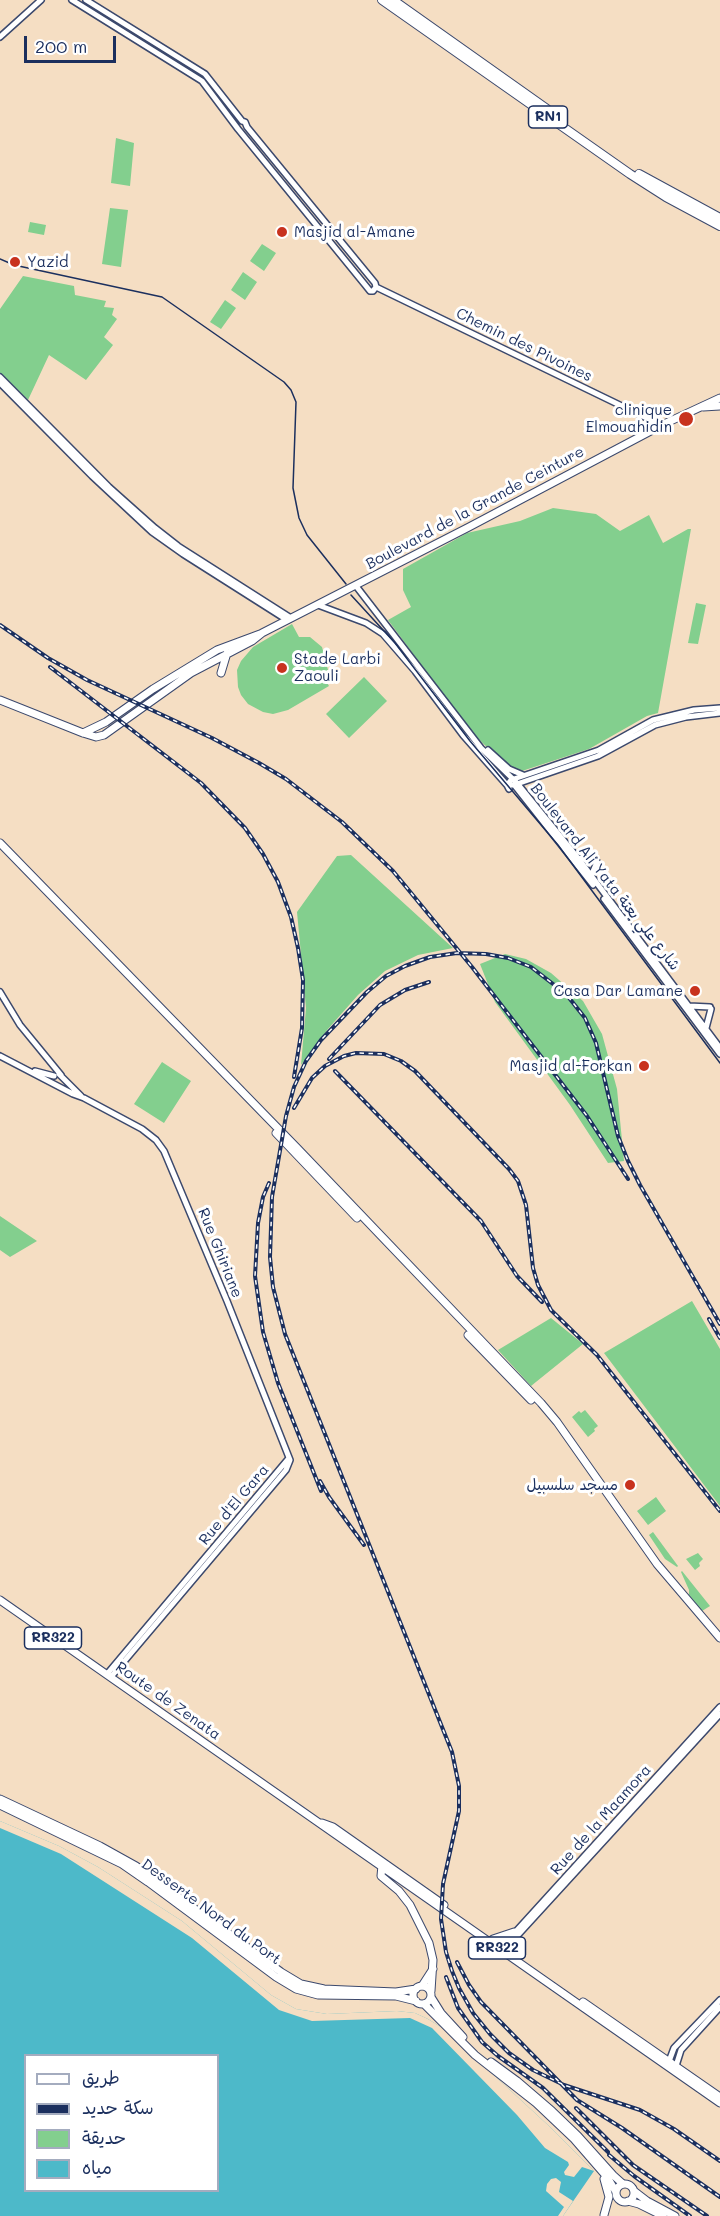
<!DOCTYPE html>
<meta charset="utf-8">
<style>
body{margin:0}
#map{position:relative;width:720px;height:2216px;overflow:hidden;background:#f5dec3;font-family:Mali,"Playpen Sans Arabic",sans-serif}
canvas{display:block}
.legend{position:absolute;left:24px;top:2054px;width:195px;height:138px;box-sizing:border-box;background:#fff;border:2px solid #a4acbf;margin:0;padding:8px 10px;list-style:none;font-size:18px;color:#1b2f5e}
.legend li{display:flex;align-items:center;gap:12px;height:30px}
.legend b{width:30px;border:2px solid #a4acbf}
.scale{position:absolute;left:24px;top:36px;width:92px;height:27px;box-sizing:border-box;border:3px solid #1b2f5e;border-top:0;padding-left:8px;font-size:18px;line-height:21px;white-space:nowrap;color:#1b2f5e;-webkit-text-stroke:4px #fff;paint-order:stroke}
</style>
<div id="map">
<canvas width="720" height="2216"></canvas>
<ul class="legend">
<li><b style="height:8px;background:#fff"></b>طريق</li>
<li><b style="height:8px;background:#1b2f5e"></b>سكة حديد</li>
<li><b style="height:16px;background:#83cf8e"></b>حديقة</li>
<li><b style="height:16px;background:#4db9c9"></b>مياه</li>
</ul>
<div class="scale">200 m</div>
</div>
<script>
const ctx = document.querySelector('canvas').getContext('2d');
ctx.lineJoin = 'round';
function fill(path, color) { ctx.fillStyle = color; ctx.fill(path, 'evenodd'); }
const toPath = rows => new Path2D(rows.map(r => 'M' + r).join(''));
function stroke(path, color, width, dash) { ctx.strokeStyle = color; ctx.lineWidth = width; ctx.lineCap = dash ? 'butt' : 'round'; ctx.setLineDash(dash || []); ctx.stroke(path); }
function write(font, color, halo, rows, align = 'center') {
  ctx.font = font + ' Mali,"Playpen Sans Arabic",sans-serif'; ctx.lineWidth = 6; ctx.setLineDash([]); ctx.textBaseline = 'middle'; ctx.strokeStyle = halo; ctx.fillStyle = color; for (const [text, x, y, turn = 0] of rows) {
    ctx.save(); ctx.translate(x, y); ctx.rotate((+turn || 0) * Math.PI / 180); ctx.textAlign = isNaN(turn) ? turn : align; if (halo) ctx.strokeText(text, 0, 0); ctx.fillText(text, 0, 0); ctx.restore();
  }
}
const green = toPath([
 [116,138,134,143,130,186,111,183],
 [110,208,128,210,121,267,102,264],
 [30,222,46,225,44,235,28,232],
 [262,244,276,253,264,271,250,261],
 [243,272,257,282,245,300,231,290],
 [23,276,74,286,75,295,106,301,104,307,114,308,112,315,117,319,104,337,113,345,86,380,49,355,28,400,0,373,0,309],
 [225,300,236,308,221,329,210,322],
 [553,508,596,514,620,531,649,515,663,543,688,529,691,529,658,713,647,716,589,749,522,771,511,770,470,731,388,620,411,607,403,590,403,569,467,533,520,521],
 [696,603,706,605,698,644,688,643],
 [292,624,299,637,310,637,322,647,328,670,322,674,329,686,288,710,273,714,263,712,248,704,241,695,238,687,237,670,241,661,253,647],
 [364,677,387,701,349,738,326,714],
 [351,855,453,948,418,955,385,971,358,995,328,1029,301,1065,306,1008,297,912,337,856],
 [505,954,526,959,551,973,583,1001,602,1034,617,1089,624,1161,608,1163,570,1105,495,1002,480,964],
 [162,1062,191,1081,164,1123,134,1104],
 [0,1216,37,1241,10,1257,0,1250],
 [692,1301,720,1349,720,1506,604,1353],
 [551,1318,583,1344,531,1386,498,1350],
 [585,1410,598,1426,594,1429,595,1431,588,1437,572,1417,579,1411,581,1413],
 [656,1497,666,1511,648,1525,637,1511],
 [653,1532,678,1566,677,1567,665,1559,649,1535],
 [698,1553,703,1559,699,1563,700,1566,695,1570,686,1559],
 [682,1571,710,1606,702,1611,689,1595,689,1590,681,1572]
]);
const water = toPath([
 [0,1821,59,1846,98,1867,182,1921,271,1995,296,2009,327,2014,397,2011,415,2013,428,2019,444,2029,550,2127,594,2171,563,2216,0,2216],
 [26,2056,218,2056,218,2190,26,2190]
]);
const pier = toPath([
 [0,1821,59,1846,98,1867,182,1921,271,1995,296,2009,327,2014,397,2011,415,2013,428,2019,444,2029,550,2127,594,2171,582,2167,574,2177,565,2175,564,2172,569,2165,568,2162,545,2148,517,2115,432,2028,410,2018,312,2021,279,2010,192,1938,61,1854,0,1828],
 [556,2178,561,2182,559,2192,573,2201,563,2216,558,2216,564,2207,546,2191,547,2184,551,2179]
]);
const secondary = toPath([
 [72,0,202,81,238,129,366,286],
 [86,0,205,74,242,121],
 [0,37,41,0],
 [242,121,245,122,247,127,375,283,376,287,373,291,370,291,366,286],
 [376,287,661,425],
 [0,377,109,487,155,528,178,546,291,618],
 [0,383,92,476,152,532,183,554,287,620],
 [356,586,481,748,517,783,578,858,720,1048],
 [318,605,366,623,383,634,415,671,463,735,507,785,514,785,598,756,655,725,686,717,720,713],
 [488,750,509,769,523,775],
 [515,786,593,885],
 [509,789,507,785,511,780,599,750,653,720,694,710,720,708],
 [578,858,595,860],
 [591,876,597,862],
 [604,899,720,1054],
 [0,992,20,1025,61,1075],
 [689,1006,710,1007],
 [706,1028,711,1009],
 [0,1056,73,1094,84,1098,142,1129,156,1140,164,1151,227,1301,290,1460,286,1470,111,1677],
 [35,1071,54,1076],
 [59,1074,81,1096],
 [107,1674,289,1458],
 [500,1949,720,1707],
 [505,1953,516,1937,720,1714],
 [668,2064,674,2048,720,2000],
 [675,2069,681,2050,720,2007]
]);
const primary = toPath([
 [703,407,720,406],
 [221,673,227,653],
 [0,700,83,733,96,737,104,735,191,673,252,641,262,633,469,527,664,424,720,398],
 [83,733,106,722,153,689,217,650,260,634],
 [0,843,298,1149,541,1403,557,1422,657,1564,720,1638],
 [276,1133,357,1218],
 [468,1335,531,1400],
 [0,1600,720,2103],
 [0,1799,100,1846,136,1866,281,1972,301,1984,324,1989,346,1990,396,1992,416,1989],
 [0,1805,122,1864,148,1882,276,1977,296,1989,318,1995,396,1996,416,2001],
 [322,1823,333,1827,444,1905],
 [382,1865,381,1876,399,1891,410,1905,429,1943,433,1960,431,1991],
 [493,1939,514,1932],
 '413 1995a9 9 0 1 1 18 0a9 9 0 1 1-18 0Z',
 [422,1986,433,1969],
 [431,1997,441,2013,463,2037],
 [583,2002,720,2097],
 [424,2004,475,2055,536,2103,574,2139,607,2177,616,2192],
 [491,2062,517,2081,552,2111,578,2136,613,2175,623,2184],
 [604,2179,609,2197,604,2215],
 '616 2193a9 9 0 1 1 18 0a9 9 0 1 1-18 0Z',
 [634,2191,647,2201,675,2216],
 [628,2201,639,2204,663,2216]
]);
const highway = toPath([
 [382,0,630,174,666,197,720,226],
 [393,0,547,109],
 [639,174,720,218]
]);
const tram = toPath([
 [0,259,14,265,162,297,284,382,291,390,296,402,293,488,299,518,307,535,346,584],
 [351,595,395,643,470,741,558,845,720,1063]
]);
const rail = toPath([
 [0,625,48,658,87,680,212,738,259,763,286,779,342,822,393,871,472,967,587,1116,628,1179],
 [50,667,201,783,245,828,263,854,278,882,291,917,298,948,303,980,302,1028,294,1077],
 [329,1059,380,1005,405,990,429,982],
 [335,1071,481,1221,517,1276,542,1302],
 [294,1108,312,1078,325,1066,344,1056,356,1053,384,1054,401,1061,415,1071,509,1169,518,1181,526,1205,533,1268,538,1285,551,1310,597,1355,720,1511],
 [269,1183,263,1197,258,1223,255,1276,263,1332,278,1383,321,1491],
 [709,1319,720,1338],
 [720,1324,640,1185,628,1161,618,1136,596,1043,585,1018,566,994,531,967,508,958,486,954,457,953,430,957,405,966,386,976,367,992,321,1040,306,1061,294,1087,286,1116,272,1197,270,1257,273,1287,285,1334,293,1354,452,1752,459,1786,459,1811,443,1884,441,1919,446,1952,452,1971,459,1988,473,2013,490,2034,509,2053,533,2070,564,2085,640,2110,674,2129,720,2161],
 [320,1481,329,1497,364,1545],
 [457,1962,469,1985,481,2002,577,2100,622,2128,720,2197],
 [446,1977,458,2008,482,2042,498,2056,543,2088,608,2152],
 [576,2108,633,2165,707,2216],
 [609,2155,634,2176,690,2216]
]);
const markers = [
 [282,232,6,"#c8321e"],
 [15,262,6,"#c8321e"],
 [686,419,8,"#c8321e"],
 [282,668,6,"#c8321e"],
 [695,991,6,"#c8321e"],
 [644,1066,6,"#c8321e"],
 [630,1485,6,"#c8321e"]
];
const shields = [
 [548,117,39],
 [53,1638,57],
 [497,1948,57]
];
const shieldNames = [
 ["RN1",548,117],
 ["RR322",53,1638],
 ["RR322",497,1948]
];
const poiNames = [
 ["Masjid al-Amane",294,232,"left"],
 ["Yazid",27,262,"left"],
 ["clinique",672,410],
 ["Elmouahidin",672,427],
 ["Stade Larbi",294,659,"left"],
 ["Zaouli",294,676,"left"],
 ["Casa Dar Lamane",683,991],
 ["Masjid al-Forkan",632,1066],
 ["مسجد سلسبيل",618,1485]
];
const streetNames = [
 ["Chemin des Pivoines",524,345,26],
 ["Boulevard de la Grande Ceinture",475,508,-28],
 ["Boulevard Ali Yata شارع علي يعتة",605,877,52],
 ["Rue Ghiriane",220,1253,68],
 ["Rue d'El Gara",234,1505,-50],
 ["Route de Zenata",168,1701,35],
 ["Rue de la Maamora",601,1820,-48],
 ["Desserte Nord du Port",211,1912,36]
];
fill(green, '#83cf8e');
fill(water, '#4db9c9');
fill(pier, '#f5dec3');
stroke(secondary, '#3c496d', 8);
stroke(primary, '#3c496d', 9);
stroke(highway, '#3c496d', 10);
stroke(secondary, '#fff', 5);
stroke(primary, '#fff', 7);
stroke(highway, '#fff', 8);
stroke(tram, '#1b2f5e', 1.5);
stroke(rail, '#1b2f5e', 4);
stroke(rail, '#fff', 1.5, [4.5]);
for (const [x, y, r, color] of markers) { const dot = new Path2D(); dot.arc(x, y, r, 0, 2 * Math.PI); ctx.fillStyle = color; ctx.fill(dot); stroke(dot, '#fff', 2); }
for (const [x, y, w] of shields) { const box = new Path2D(); box.roundRect(x - w / 2, y - 11, w, 22, 4.5); ctx.fillStyle = '#fff'; ctx.fill(box); stroke(box, '#1b2f5e', 1.5); }
write('bold 14px', '#1b2f5e', null, shieldNames);
write('15px', '#1b2f5e', '#fff', poiNames, 'right');
write('15px', '#1b2f5e', '#fff', streetNames);
</script>
